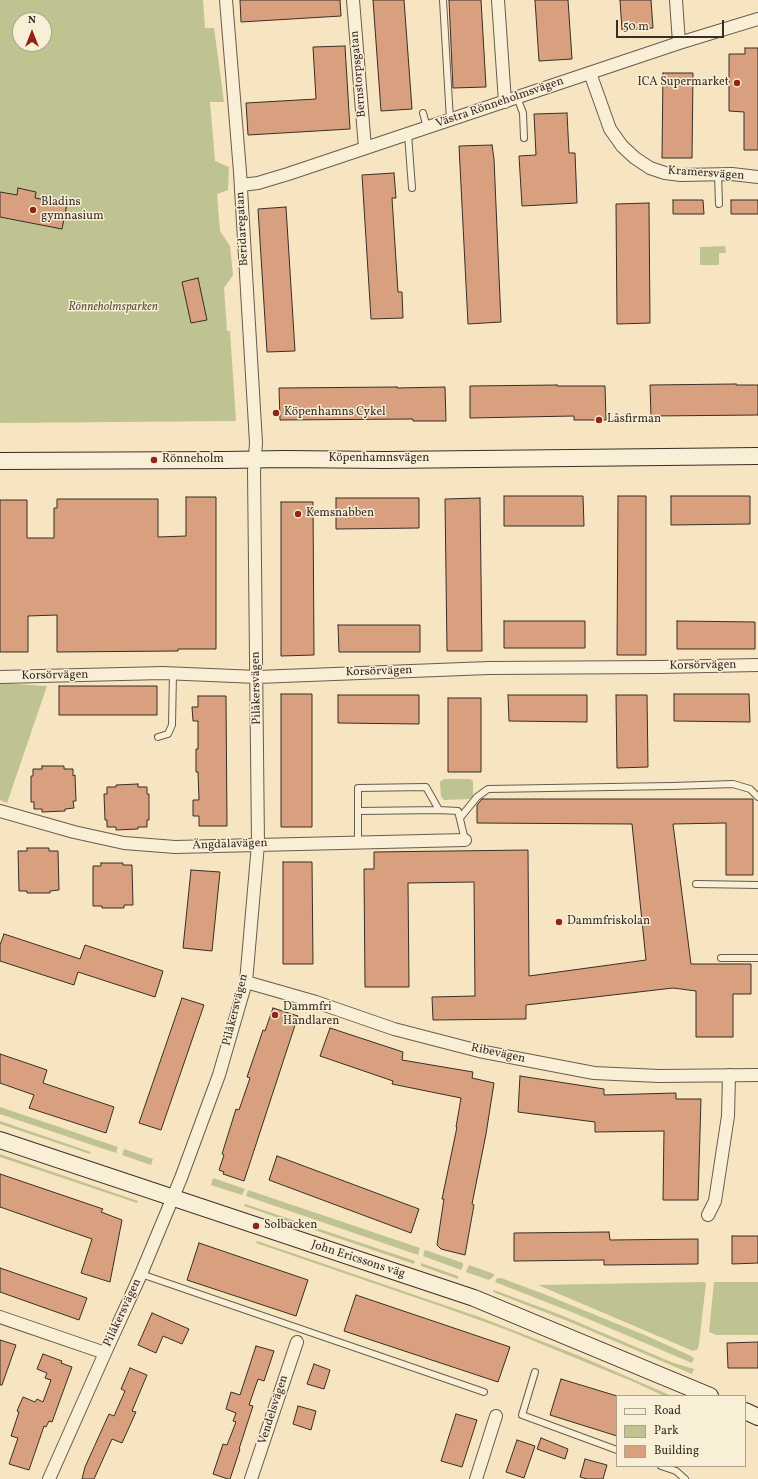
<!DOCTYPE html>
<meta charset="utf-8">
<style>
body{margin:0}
#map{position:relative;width:758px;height:1479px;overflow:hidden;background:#f6e5c0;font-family:Vollkorn,serif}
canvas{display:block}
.legend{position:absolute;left:616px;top:1395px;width:130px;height:72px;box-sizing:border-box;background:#f9eed6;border:1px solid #aca190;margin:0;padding:5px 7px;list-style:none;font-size:12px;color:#392e27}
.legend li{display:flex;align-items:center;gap:8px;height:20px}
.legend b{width:20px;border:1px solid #aca190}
.north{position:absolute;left:12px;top:12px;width:40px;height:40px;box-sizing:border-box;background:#f9eed6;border:1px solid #aca190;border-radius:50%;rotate:0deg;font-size:11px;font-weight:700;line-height:16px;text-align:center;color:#392e27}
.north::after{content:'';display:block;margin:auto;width:14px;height:18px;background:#8f2418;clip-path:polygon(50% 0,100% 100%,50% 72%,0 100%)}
.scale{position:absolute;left:616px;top:20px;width:108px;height:18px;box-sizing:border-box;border:2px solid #392e27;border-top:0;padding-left:5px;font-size:12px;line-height:14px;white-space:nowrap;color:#392e27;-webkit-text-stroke:3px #f9eed6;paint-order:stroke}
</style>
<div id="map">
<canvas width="758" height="1479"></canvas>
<ul class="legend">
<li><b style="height:5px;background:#f9eed6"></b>Road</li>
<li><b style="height:11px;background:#bfc391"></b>Park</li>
<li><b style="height:11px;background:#d9a07f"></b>Building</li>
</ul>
<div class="north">N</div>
<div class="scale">50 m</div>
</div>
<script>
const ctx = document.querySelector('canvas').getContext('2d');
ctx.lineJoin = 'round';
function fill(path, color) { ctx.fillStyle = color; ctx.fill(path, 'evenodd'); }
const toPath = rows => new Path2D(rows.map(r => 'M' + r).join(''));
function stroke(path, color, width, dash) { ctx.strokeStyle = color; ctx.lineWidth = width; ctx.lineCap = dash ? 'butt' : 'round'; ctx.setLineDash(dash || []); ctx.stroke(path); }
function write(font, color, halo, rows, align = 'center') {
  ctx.font = font + ' Vollkorn,serif'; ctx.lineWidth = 3; ctx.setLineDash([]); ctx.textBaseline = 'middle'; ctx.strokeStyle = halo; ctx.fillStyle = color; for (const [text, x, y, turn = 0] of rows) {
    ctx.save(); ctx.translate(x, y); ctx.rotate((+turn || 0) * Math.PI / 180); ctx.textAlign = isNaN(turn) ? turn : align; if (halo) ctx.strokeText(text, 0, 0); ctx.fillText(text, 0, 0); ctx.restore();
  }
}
const green = toPath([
 [0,0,203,0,205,28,214,28,224,102,210,102,215,161,229,167,228,190,217,194,220,231,230,246,233,275,224,288,227,331,230,331,236,421,0,423],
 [20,20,44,20,44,44,20,44],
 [725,246,726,253,719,253,719,265,700,265,700,247],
 [0,683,47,686,7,803,0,800],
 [444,779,470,779,473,781,473,796,470,799,444,800,441,796,440,782],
 [0,1107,118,1147,116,1153,0,1114],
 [0,1121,91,1152,90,1154,0,1124],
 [124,1149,153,1159,151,1165,122,1155],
 [0,1154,138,1201,137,1203,0,1157],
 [213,1178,245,1189,242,1195,211,1185],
 [248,1190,420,1248,418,1255,246,1196],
 [245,1204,415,1261,414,1264,244,1206],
 [257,1241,482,1318,577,1355,672,1396,664,1396,634,1382,507,1330,443,1307,256,1243],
 [425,1250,463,1263,463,1266,461,1270,423,1256],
 [421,1263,458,1276,458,1279,421,1266],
 [469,1265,494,1274,494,1276,489,1280,466,1272],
 [497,1278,501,1278,544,1294,647,1336,691,1356,694,1358,692,1363,574,1313,495,1282],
 [703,1282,706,1283,699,1344,698,1349,693,1351,538,1285],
 [714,1282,758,1282,758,1335,716,1335,709,1332],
 [494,1290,561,1315,671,1362,694,1369,692,1374,565,1320,493,1292]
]);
const building = toPath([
 [240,0,340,0,341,16,241,22,240,0],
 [373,0,404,0,412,109,381,111,373,0],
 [449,0,481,0,486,87,453,88,449,0],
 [535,0,568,0,572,59,539,61,535,0],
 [620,0,651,0,653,28,622,30,620,0],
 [345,46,350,129,248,135,246,103,316,99,313,47,345,46],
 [745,48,758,48,758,150,744,150,744,112,729,111,729,54,745,54,745,48],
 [663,73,693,73,692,158,662,158,663,73],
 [567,113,569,153,575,153,577,203,522,206,519,156,536,155,534,114,567,113],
 [492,145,494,159,501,322,468,324,459,146,492,145],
 [394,173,396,198,392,198,398,292,402,292,403,318,371,319,362,175,394,173],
 [18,188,36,192,35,198,67,204,62,229,0,217,0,192,17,195,18,188],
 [673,200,703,200,704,214,673,214,673,200],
 [731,200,758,200,758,214,731,214,731,200],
 [649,203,650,323,617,324,616,204,649,203],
 [286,207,295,351,267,352,258,209,286,207],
 [198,278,207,320,191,323,182,282,198,278],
 [736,384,736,385,758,385,758,415,651,416,650,385,736,384],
 [557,385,557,386,605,386,606,420,574,420,574,416,470,418,470,386,557,385],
 [397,387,397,388,445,387,446,421,413,421,413,419,280,420,279,388,397,387],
 [504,496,583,496,584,526,504,526,504,496],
 [618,496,646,496,646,655,617,655,618,496],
 [671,496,750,496,750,524,671,525,671,496],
 [186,497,216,497,216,649,178,649,178,651,57,652,57,615,28,616,28,652,0,652,0,500,27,500,27,538,54,538,54,508,57,508,57,499,158,499,158,537,186,536,186,497],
 [336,498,419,498,419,528,336,529,336,498],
 [480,498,482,651,447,651,445,499,480,498],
 [281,502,313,502,314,655,281,656,281,502],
 [504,621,585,621,585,648,504,648,504,621],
 [677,621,755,622,755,649,677,649,677,621],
 [338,625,420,625,420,652,339,652,338,625],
 [59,686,157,686,157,715,59,715,59,686],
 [281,694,312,694,312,827,281,827,281,694],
 [674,694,749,694,750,722,674,721,674,694],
 [338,695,419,695,419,724,338,723,338,695],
 [508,695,587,695,587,722,509,721,508,695],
 [616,695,647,695,648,767,617,768,616,695],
 [198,696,226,696,227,826,199,826,199,816,193,816,193,800,199,800,198,772,196,772,196,749,198,749,198,721,193,721,192,707,198,707,198,696],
 [448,698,481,698,481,772,448,772,448,698],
 [42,766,64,766,64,769,73,769,73,776,75,775,76,801,73,801,74,808,65,809,65,811,42,812,42,809,34,809,34,802,31,802,31,776,33,776,33,769,42,769,42,766],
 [138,784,138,787,147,787,147,794,149,794,149,820,147,820,147,827,138,827,138,829,116,830,116,827,107,827,107,820,105,820,104,794,107,794,107,787,116,787,116,785,138,784],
 [482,799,753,799,753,875,726,875,726,823,673,824,691,964,751,964,751,994,733,994,733,1037,696,1037,696,991,673,988,526,1005,526,1019,433,1020,432,997,475,996,474,882,408,883,409,987,365,987,364,869,374,869,374,852,528,850,529,976,646,960,632,824,477,823,477,805,482,799],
 [27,848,49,848,49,851,58,851,59,890,50,891,50,893,27,893,27,891,19,891,18,851,27,851,27,848],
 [283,862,312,862,313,964,283,964,283,862],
 [101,863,123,863,123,865,132,865,133,905,124,905,124,908,102,908,102,906,93,906,93,866,101,866,101,863],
 [191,870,220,872,212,951,183,948,191,870],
 [4,934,80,959,85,945,163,971,155,997,78,972,74,985,0,961,0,945,4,934],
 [182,998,204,1005,161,1130,139,1123,182,998],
 [273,1008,298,1016,244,1181,223,1174,224,1172,219,1170,224,1155,222,1154,236,1109,239,1110,250,1078,247,1077,259,1042,263,1030,265,1031,273,1008],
 [330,1028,403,1052,402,1060,473,1072,472,1078,494,1083,486,1134,472,1204,474,1205,465,1255,441,1249,437,1245,444,1199,442,1199,457,1127,456,1127,461,1098,392,1084,393,1081,320,1056,330,1028],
 [0,1054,47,1070,43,1083,114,1107,106,1133,29,1108,34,1095,0,1083,0,1054],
 [520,1076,604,1089,604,1095,676,1093,676,1099,701,1099,698,1200,663,1200,664,1131,595,1132,595,1122,518,1112,520,1076],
 [277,1156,419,1209,411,1233,269,1180,277,1156],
 [0,1174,103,1209,101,1212,122,1220,110,1282,81,1273,92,1239,0,1207,0,1174],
 [609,1232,610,1240,698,1239,698,1264,604,1265,604,1260,514,1261,514,1233,609,1232],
 [732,1236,758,1236,758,1263,732,1264,732,1236],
 [199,1243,308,1280,296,1316,187,1280,199,1243],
 [0,1268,87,1298,79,1320,0,1292,0,1268],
 [356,1295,510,1347,498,1382,344,1331,356,1295],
 [152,1313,189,1329,182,1344,163,1336,156,1353,138,1345,152,1313],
 [0,1340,16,1345,2,1385,0,1385,0,1340],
 [758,1342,758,1368,728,1368,727,1343,758,1342],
 [256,1346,274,1351,264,1381,258,1379,249,1405,253,1406,239,1449,240,1449,230,1479,228,1479,213,1474,223,1444,227,1445,236,1422,233,1421,236,1413,226,1409,231,1392,240,1395,256,1346],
 [43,1354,62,1361,61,1363,72,1367,52,1422,49,1421,46,1427,44,1426,29,1470,9,1464,18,1438,11,1436,19,1412,17,1411,23,1397,35,1402,37,1399,43,1402,51,1380,45,1378,47,1373,37,1369,43,1354],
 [314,1364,330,1370,324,1389,307,1384,314,1364],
 [130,1368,147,1375,132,1411,136,1412,122,1443,112,1439,94,1479,82,1479,85,1467,109,1414,114,1416,125,1391,121,1389,130,1368],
 [561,1379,617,1396,617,1436,550,1415,561,1379],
 [298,1406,316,1411,311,1430,293,1424,298,1406],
 [456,1414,477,1420,462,1467,441,1461,456,1414],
 [541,1438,568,1449,565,1459,537,1449,541,1438],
 [517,1440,535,1446,524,1478,506,1472,517,1440],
 [585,1459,607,1465,603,1479,587,1479,580,1477,585,1459]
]);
const lane = toPath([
 [443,0,450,120],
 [517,97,523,113,524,138],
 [423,113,427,128],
 [408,134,412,188],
 [718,174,719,204],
 [158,737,168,734,172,725,173,673],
 [439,810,458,811,465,840],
 [460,818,477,797,488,789,672,786,733,784,750,789,758,797],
 [358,842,358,788,426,787,439,810,358,811],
 [696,884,758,885],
 [721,958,758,958],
 [141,1274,484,1392],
 [535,1372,522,1415,617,1450],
 [661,1466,676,1471,685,1479]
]);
const street = toPath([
 [353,0,365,148],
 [498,0,505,102],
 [676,0,679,43],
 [590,73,610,129,622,146,635,158,650,168,665,173,681,175,732,174,758,177],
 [241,185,258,183,288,174,679,43,758,19],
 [0,677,163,673,257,677,489,668,659,667,758,665],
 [0,811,74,832,124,843,175,847,465,840],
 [246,982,316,1002,394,1029,479,1051,594,1073,659,1076,758,1075],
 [708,1215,715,1201,728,1116,729,1075],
 [0,1317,105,1353],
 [49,1479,105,1353,141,1274,181,1178,219,1075,246,982,258,844,254,471,256,443,240,172,226,0],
 [251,1479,297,1342],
 [476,1479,496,1416]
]);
const secondary = toPath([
 [0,461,225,460,285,459,385,460,758,456],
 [0,1140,474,1298,710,1396],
 [745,1411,758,1417]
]);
const markers = [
 [737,83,4,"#8f2418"],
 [33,210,4,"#8f2418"],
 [276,413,4,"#8f2418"],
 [599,420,4,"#8f2418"],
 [154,460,4,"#8f2418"],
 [298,514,4,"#8f2418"],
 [559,922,4,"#8f2418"],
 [275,1015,4,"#8f2418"],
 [256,1226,4,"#8f2418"]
];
const streetNames = [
 ["Bernstorpsgatan",359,74,-95],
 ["Västra Rönneholmsvägen",500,103,-19],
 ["Kramersvägen",706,174,4],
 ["Beridaregatan",243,229,-93],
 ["Köpenhamnsvägen",379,459],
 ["Korsörvägen",703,666,-1],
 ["Korsörvägen",379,672,-2],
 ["Korsörvägen",55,676,-1],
 ["Pilåkersvägen",257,688,-91],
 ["Ängdalavägen",230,845,-2],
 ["Pilåkersvägen",236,1010,-76],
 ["Ribevägen",498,1054,12],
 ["John Ericssons väg",358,1260,18],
 ["Pilåkersvägen",123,1313,-65],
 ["Vendelsvägen",274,1410,-72]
];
const poiNames = [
 ["ICA Supermarket",729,83,"right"],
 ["Bladins",41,203],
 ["gymnasium",41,217],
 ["Köpenhamns Cykel",284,413],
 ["Låsfirman",607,420],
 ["Rönneholm",162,460],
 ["Kemsnabben",306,514],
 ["Dammfriskolan",567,922],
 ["Dammfri",283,1008],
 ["Handlaren",283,1022],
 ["Solbacken",264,1226]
];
const parkNames = [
 ["Rönneholmsparken",113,308]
];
fill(green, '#bfc391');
fill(building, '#d9a07f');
stroke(building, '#392e27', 1);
stroke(lane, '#685c4d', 8);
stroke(street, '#685c4d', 14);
stroke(secondary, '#392e27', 18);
stroke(lane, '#f9eed6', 6);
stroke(street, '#f9eed6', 12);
stroke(secondary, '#f9eed6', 16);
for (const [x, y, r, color] of markers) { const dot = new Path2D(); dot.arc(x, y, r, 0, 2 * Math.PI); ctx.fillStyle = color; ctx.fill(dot); stroke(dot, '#f9eed6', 1.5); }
write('12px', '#392e27', '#f9eed6', streetNames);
write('12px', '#392e27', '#f9eed6', poiNames, 'left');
write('italic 12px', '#5a5342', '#f9eed6', parkNames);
</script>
